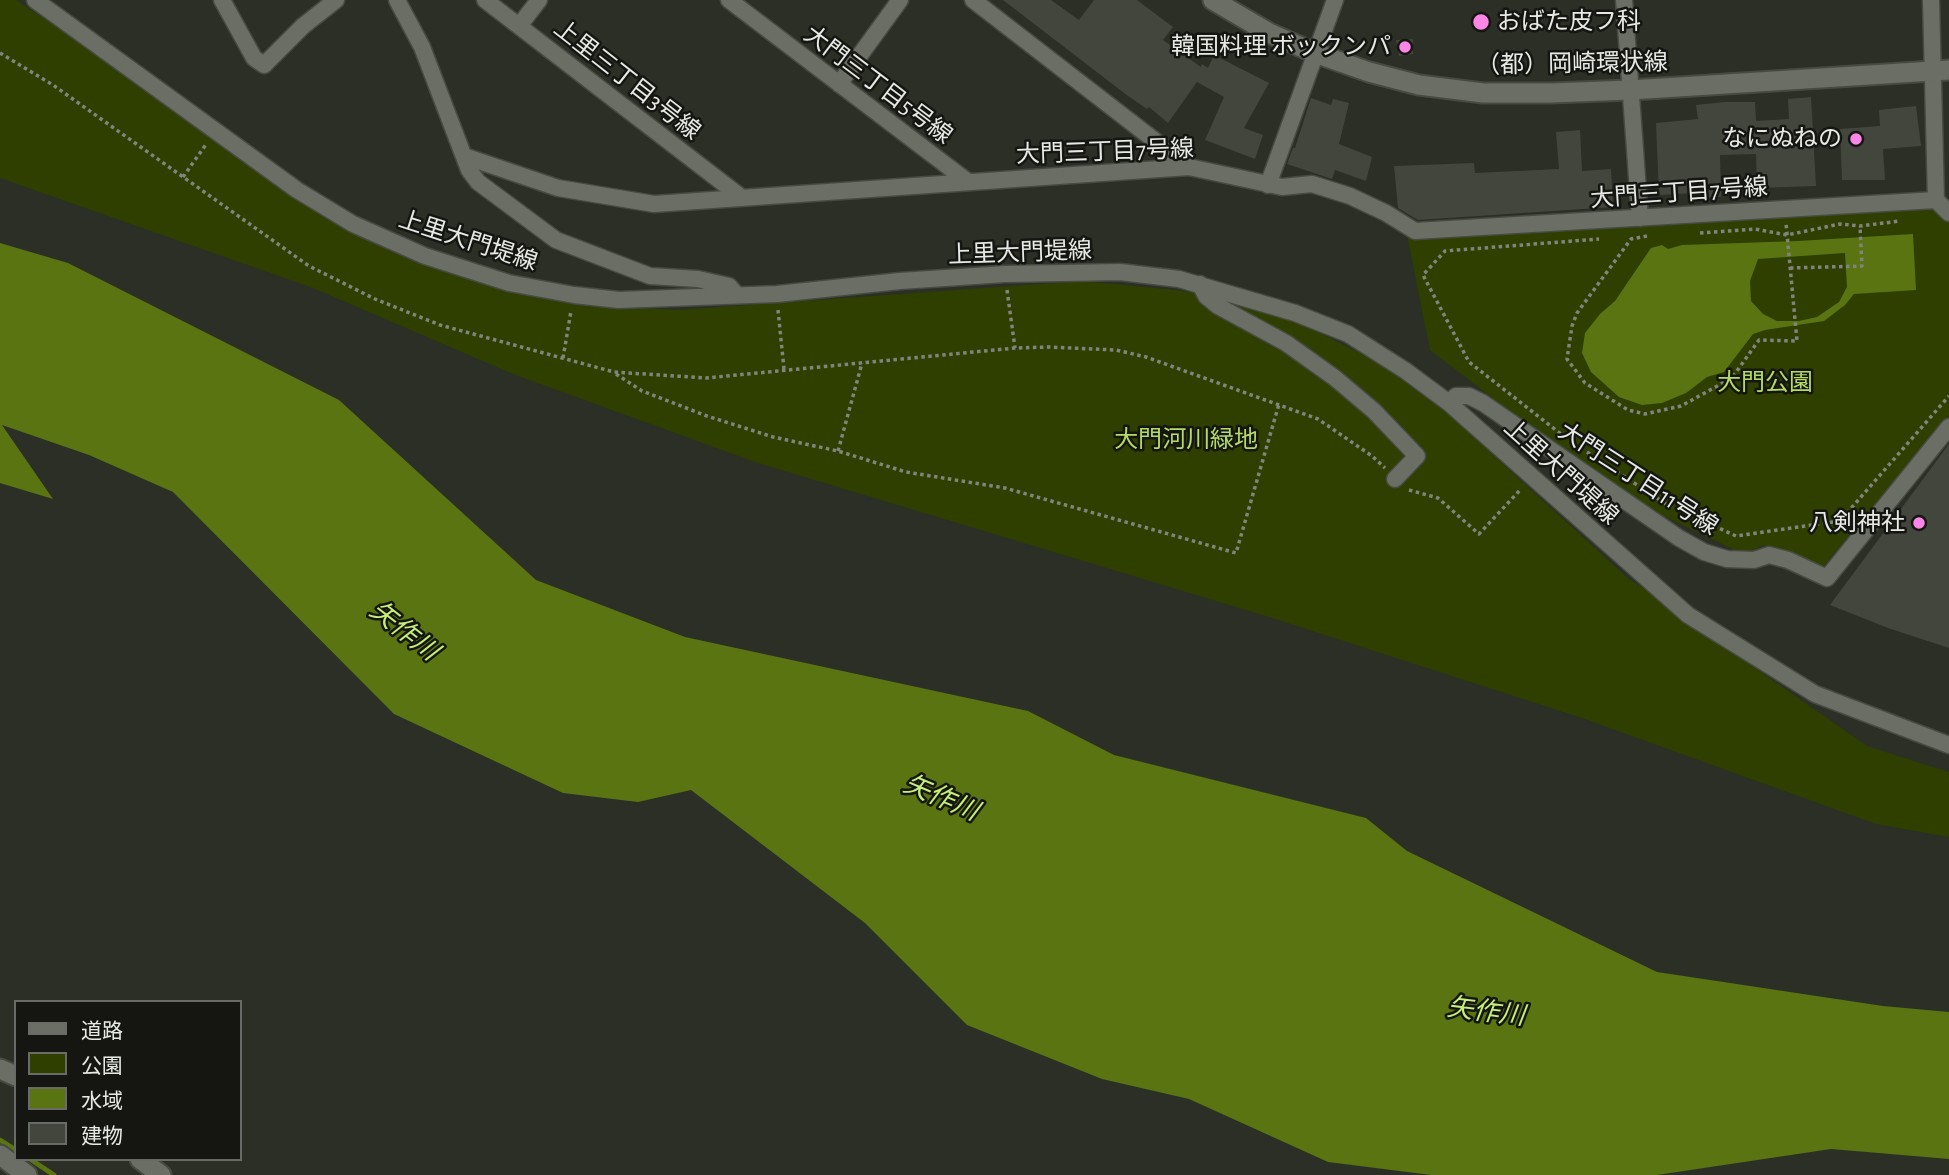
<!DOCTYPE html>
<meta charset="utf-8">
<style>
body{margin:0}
#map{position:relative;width:1949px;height:1175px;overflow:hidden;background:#2b2f26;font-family:"Alegreya Sans","Noto Sans JP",sans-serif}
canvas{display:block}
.legend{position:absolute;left:14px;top:1000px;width:228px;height:161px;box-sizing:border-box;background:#151612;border:2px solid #696b66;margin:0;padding:9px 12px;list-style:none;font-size:21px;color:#e7eae4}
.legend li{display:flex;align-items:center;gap:14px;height:35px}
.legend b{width:35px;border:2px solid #696b66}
</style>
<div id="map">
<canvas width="1949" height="1175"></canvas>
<ul class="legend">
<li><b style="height:9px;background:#6a6e64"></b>道路</li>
<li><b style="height:19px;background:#2e3f00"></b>公園</li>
<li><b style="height:19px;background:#597410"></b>水域</li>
<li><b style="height:19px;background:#43463d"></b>建物</li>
</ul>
</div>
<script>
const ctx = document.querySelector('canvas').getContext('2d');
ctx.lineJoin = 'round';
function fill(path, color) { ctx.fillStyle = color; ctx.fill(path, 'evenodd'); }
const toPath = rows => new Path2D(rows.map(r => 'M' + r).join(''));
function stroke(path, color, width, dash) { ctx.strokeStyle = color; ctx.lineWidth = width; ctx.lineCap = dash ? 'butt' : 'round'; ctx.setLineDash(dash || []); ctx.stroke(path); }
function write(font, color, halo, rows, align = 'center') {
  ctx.font = font + ' "Alegreya Sans","Noto Sans JP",sans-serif'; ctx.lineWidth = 5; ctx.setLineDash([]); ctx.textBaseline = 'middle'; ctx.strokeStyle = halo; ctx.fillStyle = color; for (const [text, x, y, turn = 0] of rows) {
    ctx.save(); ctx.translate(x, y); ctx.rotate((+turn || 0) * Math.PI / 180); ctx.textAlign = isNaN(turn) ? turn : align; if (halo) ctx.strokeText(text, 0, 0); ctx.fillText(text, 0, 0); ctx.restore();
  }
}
const green = toPath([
 [0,0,16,0,72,37,292,196,350,231,444,272,517,293,580,305,678,310,1082,281,1176,290,1225,299,1298,322,1360,353,1398,375,1437,404,1630,580,1656,595,1685,619,1867,746,1949,772,1949,837,1876,824,1582,718,1266,616,755,462,513,374,313,288,0,178],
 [1935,209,1949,223,1949,415,1821,569,1783,549,1762,545,1751,553,1741,553,1651,510,1555,446,1430,350,1407,235,1420,240]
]);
const water = toPath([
 [1913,234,1916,290,1854,294,1845,305,1824,321,1765,330,1753,334,1724,372,1707,377,1686,393,1662,403,1642,405,1619,397,1591,372,1582,353,1585,333,1600,314,1615,301,1651,248,1662,245,1668,249,1682,245,1798,241],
 [1845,253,1847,287,1839,302,1817,317,1799,321,1777,321,1763,314,1751,301,1750,281,1758,259],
 [0,243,68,263,339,400,536,580,685,637,1028,711,1114,755,1366,818,1407,851,1657,972,1883,1006,1949,1012,1949,1159,1831,1149,1657,1175,1431,1175,1328,1162,1189,1099,1102,1079,967,1025,865,923,691,790,638,802,563,793,394,714,173,492,89,455,2,425,53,499,0,483]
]);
const stream = toPath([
 [0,1140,16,1150],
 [30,1159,54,1175]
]);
const building = toPath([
 [1003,0,1051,0,1079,20,1094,0,1137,0,1173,27,1163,40,1201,67,1202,64,1208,68,1214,55,1269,83,1244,128,1263,135,1255,159,1205,140,1224,97,1197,82,1168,123,1149,107,1147,109,1128,96],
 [1413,39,1413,54,1399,56,1396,40],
 [1811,97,1816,186,1757,188,1756,154,1720,155,1721,197,1694,198,1694,193,1659,195,1656,123,1698,119,1696,105,1725,102,1755,102,1756,121,1789,119,1788,99],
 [1311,98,1331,105,1333,99,1349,103,1339,144,1372,157,1366,181,1335,170,1332,179,1287,164,1293,148,1295,148],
 [1916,106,1921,146,1883,149,1885,180,1842,180,1840,129,1880,126,1879,110],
 [1580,130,1582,171,1611,169,1613,207,1418,220,1398,208,1394,166,1474,163,1475,173,1559,169,1556,132],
 [1949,444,1949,648,1888,628,1830,605]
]);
const path = toPath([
 [0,53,53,85,309,266,375,299,440,325,614,372,706,378,1015,348,1048,347,1116,350,1146,357,1318,419,1372,456,1385,468],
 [183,177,207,143],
 [1700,233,1755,229,1787,235,1840,224,1860,226,1900,221],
 [1647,236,1631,239,1577,313,1572,326,1567,359,1585,383,1628,410,1645,414,1681,406,1721,384,1734,375,1759,340,1797,341,1786,223],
 [1790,268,1862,266,1860,226],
 [1007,290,1015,348],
 [778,310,784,369],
 [563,358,571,311],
 [616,374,642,391,707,416,773,437,838,451,906,472,1005,488,1236,553,1279,404],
 [1566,438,1469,362,1423,275,1445,251,1599,239],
 [838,451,862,363],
 [1587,452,1666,504,1736,536,1840,521,1949,396],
 [1409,490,1438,498,1479,534,1521,489]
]);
const minor = toPath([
 [35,0,297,190,353,224,425,256,509,283,574,295,619,300,777,294,900,281,1005,274,1120,272,1179,279,1295,313,1348,334,1406,371,1449,403,1688,615,1815,694,1949,745],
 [222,0,254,58,264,65,303,26,336,0],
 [397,0,422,47,469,170,478,182,556,240,650,276,698,279,729,286,737,295],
 [485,0,741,197],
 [729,0,967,181],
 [973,0,1189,167],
 [1624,0,1640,218],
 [1931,0,1936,200],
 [519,26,539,0],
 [839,84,900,0],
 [464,156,558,188,654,204,1189,167,1282,187,1312,184,1350,196,1386,213,1415,231,1936,200,1949,213],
 [1268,185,1335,0],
 [1200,284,1206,296,1218,306,1286,343,1335,378,1374,411,1417,456,1395,479],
 [1449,403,1456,396,1469,396,1483,403,1679,538,1704,552,1727,559,1754,560,1769,555,1788,560,1827,578,1949,427]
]);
const tertiary = toPath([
 [1213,0,1269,33,1315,53,1369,72,1419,85,1483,93,1551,93,1630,90,1949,70],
 [0,1069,16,1076],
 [0,1155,27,1175],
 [140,1159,161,1175]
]);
const markers = [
 [1481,22,9,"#fb86e5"],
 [1405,47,7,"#fb86e5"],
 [1856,139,7,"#fb86e5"],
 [1919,523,7,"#fb86e5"]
];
const poiNames = [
 ["おばた皮フ科",1497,22,"left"],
 ["韓国料理 ボックンパ",1391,47],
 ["なにぬねの",1842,139],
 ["八剣神社",1905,523]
];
const streetNames = [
 ["（都）岡崎環状線",1572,64,-1],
 ["上里三丁目3号線",627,80,38],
 ["大門三丁目5号線",878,85,37],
 ["大門三丁目7号線",1105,152,-2],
 ["大門三丁目7号線",1679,193,-4],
 ["上里大門堤線",468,241,18],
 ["上里大門堤線",1020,253,-2],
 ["上里大門堤線",1561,472,42],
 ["大門三丁目11号線",1638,479,33]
];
const parkNames = [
 ["大門公園",1765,383],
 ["大門河川緑地",1186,440]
];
const waterNames = [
 ["矢作川",404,631,38],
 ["矢作川",941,798,23],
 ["矢作川",1486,1012,7]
];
fill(green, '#2e3f00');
fill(water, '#597410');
stroke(stream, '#597410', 5);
fill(building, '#43463d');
stroke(minor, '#474a42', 19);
stroke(tertiary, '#474a42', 23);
stroke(path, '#81847d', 3.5, [3.5, 3.5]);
stroke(minor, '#6a6e64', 16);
stroke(tertiary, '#6a6e64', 19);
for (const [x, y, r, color] of markers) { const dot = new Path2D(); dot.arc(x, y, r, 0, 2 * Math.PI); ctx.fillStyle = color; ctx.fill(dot); stroke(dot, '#151612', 2.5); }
write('24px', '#e7eae4', '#151612', poiNames, 'right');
write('24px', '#e7eae4', '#151612', streetNames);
write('24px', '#b4dc64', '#151612', parkNames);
write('italic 26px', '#c6ef77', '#151612', waterNames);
</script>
